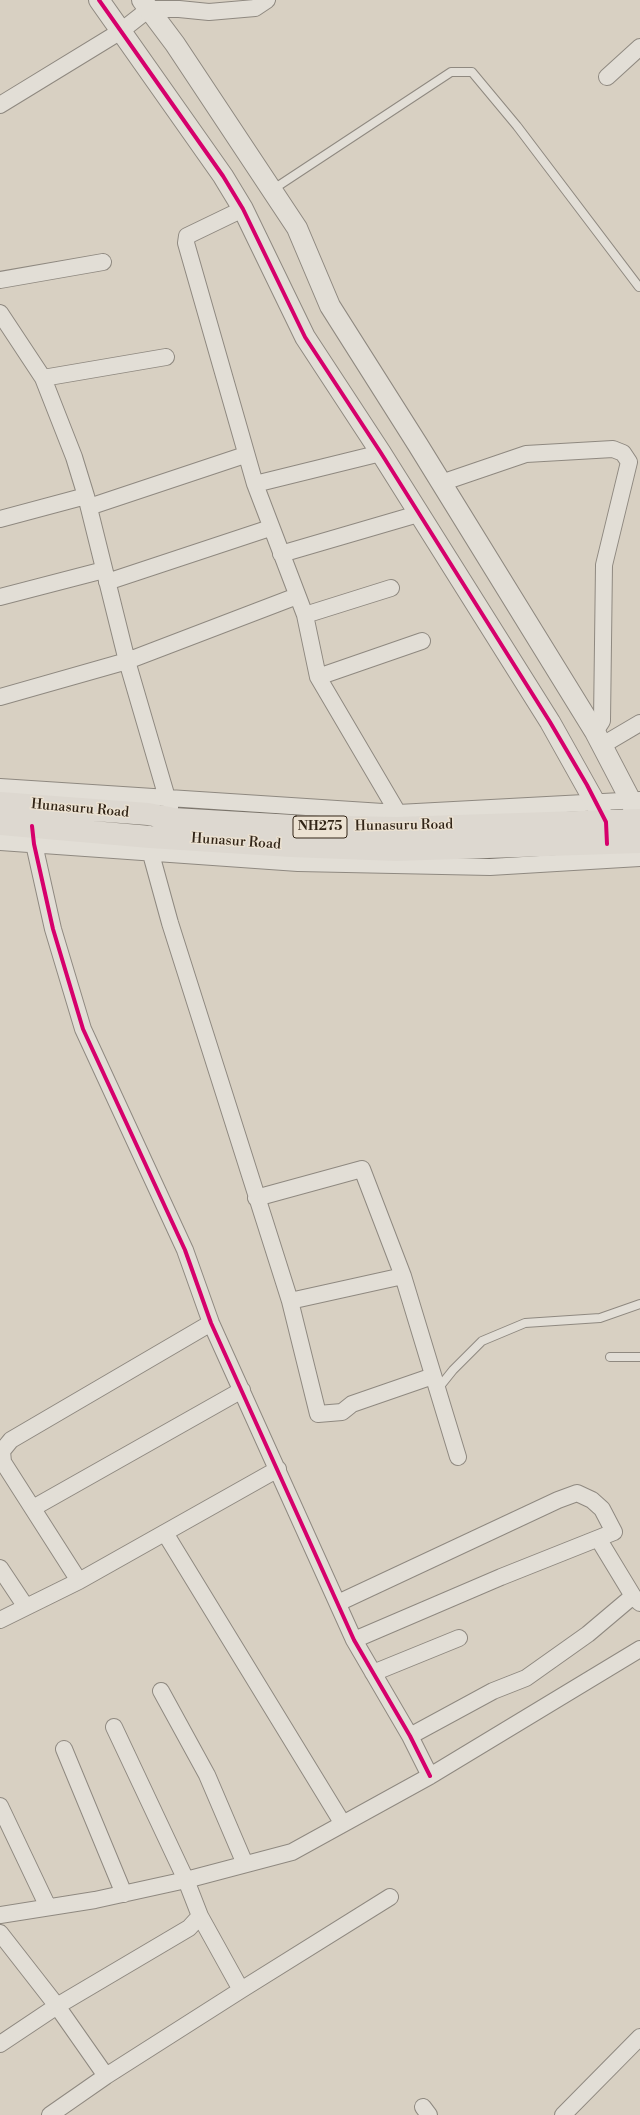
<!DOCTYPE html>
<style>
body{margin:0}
canvas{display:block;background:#d8d0c2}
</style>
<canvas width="640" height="2115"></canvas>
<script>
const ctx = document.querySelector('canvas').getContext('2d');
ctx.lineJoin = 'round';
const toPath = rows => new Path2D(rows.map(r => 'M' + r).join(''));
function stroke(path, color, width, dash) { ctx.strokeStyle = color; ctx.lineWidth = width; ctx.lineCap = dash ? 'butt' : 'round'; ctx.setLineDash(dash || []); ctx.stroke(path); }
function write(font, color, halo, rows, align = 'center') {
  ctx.font = font + ' "Libre Bodoni",serif'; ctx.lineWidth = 3; ctx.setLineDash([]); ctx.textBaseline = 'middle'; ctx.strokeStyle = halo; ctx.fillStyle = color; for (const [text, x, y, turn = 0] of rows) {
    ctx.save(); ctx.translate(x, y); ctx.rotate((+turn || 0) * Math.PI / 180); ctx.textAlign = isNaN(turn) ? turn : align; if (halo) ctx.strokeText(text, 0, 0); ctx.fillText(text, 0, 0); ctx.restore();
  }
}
const service = toPath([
 [272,190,451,72,472,72,517,126,639,287],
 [610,1357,640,1357],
 [437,1390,453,1370,482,1341,525,1323,600,1318,640,1304]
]);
const minor = toPath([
 [607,77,640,47],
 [0,105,121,31,149,9,179,9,209,12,255,8,267,0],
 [243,209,187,236,186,243,255,484],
 [0,280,103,262],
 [0,313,43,378,74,457,86,496,127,661,170,808],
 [43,378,166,357],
 [381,453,255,484,305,615,318,677,398,813,397,820],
 [441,483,526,454,613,449,623,453,629,462,604,565,602,721,595,732],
 [89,507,245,455],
 [0,519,86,496],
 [281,554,418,514],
 [107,582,270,528],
 [0,597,104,570],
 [305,615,391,588],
 [318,677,422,641],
 [0,697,127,661,297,596],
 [601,746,640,723],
 [0,787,398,813,640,800],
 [32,826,34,844,53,929,83,1029,185,1250,211,1323,354,1640,410,1736,430,1776],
 [150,837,151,854,170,923,290,1301,318,1414,342,1412,352,1404,433,1376],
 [0,842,298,863,490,867,640,858],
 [256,1198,362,1169,403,1276,458,1457],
 [290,1301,403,1276],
 [33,1508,242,1390],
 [165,1533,343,1824],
 [599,1540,633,1596,640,1603],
 [0,1568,26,1607],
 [79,1581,3,1462,2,1451,11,1440,211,1323],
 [338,1603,558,1500,577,1493,592,1500,602,1509,614,1532,501,1577,354,1640],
 [0,1620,79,1581,278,1469],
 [373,1673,459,1638],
 [161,1691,207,1775,245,1864],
 [410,1736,493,1691,526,1678,588,1634,633,1596],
 [64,1749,124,1894],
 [0,1806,48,1907],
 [0,1915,95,1900,186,1880,292,1852,430,1776,640,1649],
 [200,1916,241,1990],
 [0,1933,57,2006,106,2076],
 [0,2044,57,2006,189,1928,200,1916,186,1880,114,1727],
 [423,2107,429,2115],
 [50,2115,106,2076,241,1990,390,1897],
 [563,2115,640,2037]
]);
const tertiary = toPath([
 [99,0,223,176,243,209,305,337,381,453,550,722,606,822,606,835],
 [142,0,175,44,297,228,330,306,418,445,595,732,631,801,637,821,635,836]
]);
const trunk = toPath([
 [0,803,148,814,174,819,293,826,397,828,640,820],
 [0,824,150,837,291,846,396,850,640,842]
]);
const cycleway = toPath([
 [99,0,223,176,243,209,305,337,381,453,550,722,587,785,606,822,607,844],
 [32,826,34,844,53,929,83,1029,185,1250,211,1323,354,1640,410,1736,430,1776]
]);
const shields = [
 [320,827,54]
];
const shieldNames = [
 ["NH275",320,827]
];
const streetNames = [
 ["Hunasuru Road",80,809,5],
 ["Hunasuru Road",404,826,-1],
 ["Hunasur Road",236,842,4]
];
stroke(service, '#8f8980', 10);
stroke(minor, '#8f8980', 18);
stroke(tertiary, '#8f8980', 22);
stroke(trunk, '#787269', 24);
stroke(service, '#e2ded6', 8);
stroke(minor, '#e2ded6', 16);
stroke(tertiary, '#e2ded6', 20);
stroke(trunk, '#ddd8d0', 22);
stroke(cycleway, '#d6006c', 4);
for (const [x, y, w] of shields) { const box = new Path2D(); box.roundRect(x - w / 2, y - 11, w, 22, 3); ctx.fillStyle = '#ece2d2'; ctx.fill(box); stroke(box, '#322517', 1); }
write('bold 13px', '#322517', null, shieldNames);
write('14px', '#322517', '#ece2d2', streetNames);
</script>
